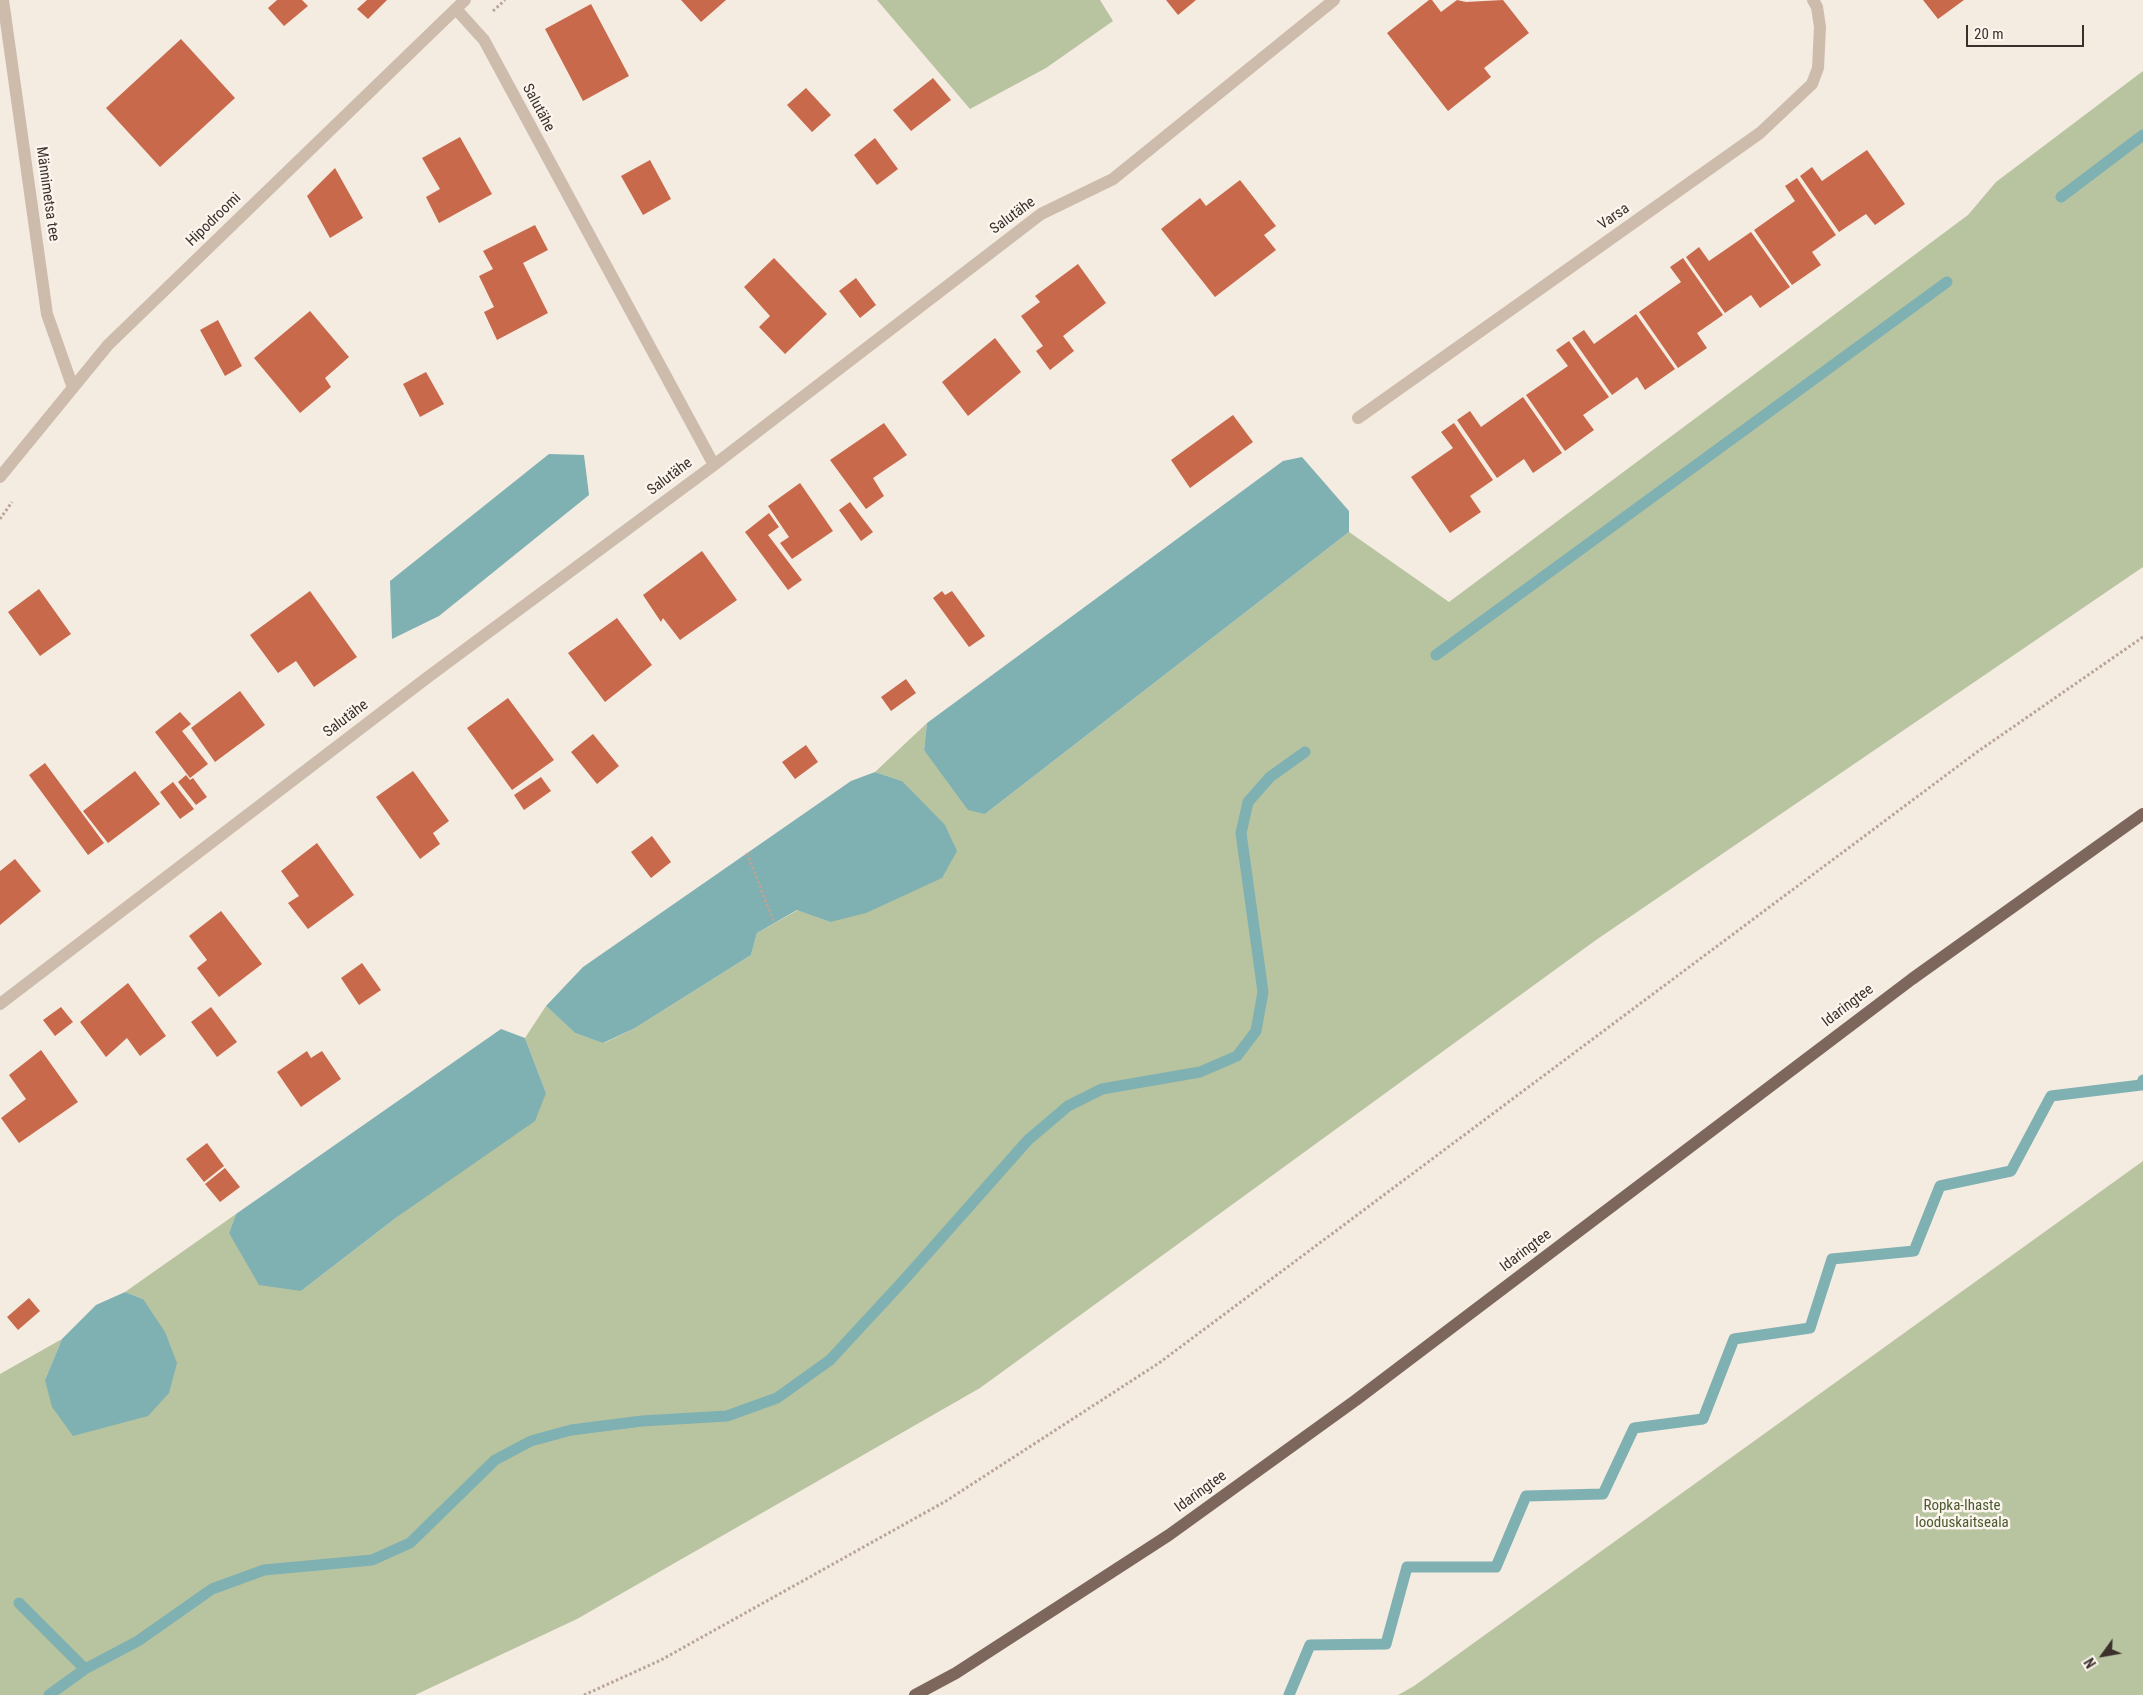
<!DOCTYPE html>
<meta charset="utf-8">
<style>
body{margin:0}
#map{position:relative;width:2143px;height:1695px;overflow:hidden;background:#f4ebe1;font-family:"Roboto Condensed",sans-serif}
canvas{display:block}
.north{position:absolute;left:2078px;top:1630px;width:50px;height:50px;-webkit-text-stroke:4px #fbf5ee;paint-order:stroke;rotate:238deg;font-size:14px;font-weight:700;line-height:20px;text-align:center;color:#3b302b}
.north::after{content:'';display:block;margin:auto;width:18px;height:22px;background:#3b302b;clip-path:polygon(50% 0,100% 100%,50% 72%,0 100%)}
.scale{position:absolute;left:1966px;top:25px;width:118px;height:22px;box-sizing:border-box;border:2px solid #3b302b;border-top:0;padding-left:6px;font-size:15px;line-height:18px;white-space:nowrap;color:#3b302b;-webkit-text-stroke:4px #fbf5ee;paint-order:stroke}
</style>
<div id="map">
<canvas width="2143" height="1695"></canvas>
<div class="north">N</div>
<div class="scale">20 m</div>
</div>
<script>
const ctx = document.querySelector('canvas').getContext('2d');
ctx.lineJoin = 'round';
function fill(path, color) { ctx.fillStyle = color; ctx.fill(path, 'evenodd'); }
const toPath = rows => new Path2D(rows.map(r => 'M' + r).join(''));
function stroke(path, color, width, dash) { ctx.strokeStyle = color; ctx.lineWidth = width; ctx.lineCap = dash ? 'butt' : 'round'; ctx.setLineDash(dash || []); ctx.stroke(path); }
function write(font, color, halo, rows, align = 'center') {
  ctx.font = font + ' "Roboto Condensed",sans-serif'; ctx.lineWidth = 5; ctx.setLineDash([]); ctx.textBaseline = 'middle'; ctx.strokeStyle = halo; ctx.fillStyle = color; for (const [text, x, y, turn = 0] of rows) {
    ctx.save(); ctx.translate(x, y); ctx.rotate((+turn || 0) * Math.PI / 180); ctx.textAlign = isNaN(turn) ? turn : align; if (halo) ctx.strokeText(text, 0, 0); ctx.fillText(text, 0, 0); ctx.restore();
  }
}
const green = toPath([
 [877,0,1100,0,1113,21,1046,68,970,109],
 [2143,71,2143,567,1596,940,980,1388,577,1619,415,1695,0,1695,0,1374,62,1339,45,1380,143,1299,125,1292,236,1214,229,1233,301,1291,397,1217,546,1093,525,1038,546,1006,575,1033,604,1043,635,1028,751,955,757,933,798,910,830,922,902,781,875,772,927,723,924,750,985,814,1349,532,1449,602,1968,215,1996,182],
 [2143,1161,2143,1695,1398,1695,1414,1686]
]);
const water = toPath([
 [549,454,584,455,589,495,439,616,392,639,390,581],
 [1302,457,1349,511,1349,532,985,814,968,810,924,750,927,723,1283,461],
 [875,772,902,781,945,825,957,851,942,878,866,913,830,922,797,910,757,933,751,955,635,1028,603,1043,575,1033,546,1006,583,967,851,781],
 [501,1029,525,1038,546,1093,535,1121,397,1217,301,1291,259,1285,229,1233,236,1214],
 [125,1292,143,1299,165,1332,177,1363,169,1393,148,1416,73,1436,52,1407,45,1380,62,1339,96,1305]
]);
const stream = toPath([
 [2061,197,2143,135],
 [1436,655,1947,282],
 [19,1603,85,1669],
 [49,1695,85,1669,138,1641,212,1589,264,1570,372,1560,410,1543,495,1460,531,1441,571,1430,642,1421,727,1416,777,1398,830,1360,904,1280,1028,1140,1068,1106,1102,1089,1200,1072,1237,1056,1256,1031,1263,992,1241,833,1248,802,1270,777,1305,752],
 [1289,1695,1310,1645,1386,1644,1407,1567,1496,1567,1526,1496,1603,1494,1634,1428,1703,1419,1734,1339,1810,1328,1832,1259,1914,1251,1940,1186,2011,1171,2051,1096,2141,1085,2143,1080]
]);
const building = toPath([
 [277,0,302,0,308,6,284,26,268,8],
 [367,0,387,0,368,19,357,9],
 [681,0,726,0,701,22],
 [1166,0,1196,0,1178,15],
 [1429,0,1432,0,1441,12,1457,0,1466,2,1503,0,1529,33,1484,68,1491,77,1448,111,1387,33],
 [1923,0,1964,0,1938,19],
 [591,4,629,76,583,101,545,29],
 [181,39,235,98,160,167,106,108],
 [933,78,951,100,911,131,893,110],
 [806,88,831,115,812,132,787,105],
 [460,137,492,194,439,223,426,197,440,189,422,158],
 [875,138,898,169,877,185,854,155],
 [1867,150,1905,204,1875,225,1866,214,1839,232,1800,176,1812,167,1822,181],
 [650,160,671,199,643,215,621,176],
 [335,168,363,218,330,238,307,196],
 [1797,178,1836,235,1812,252,1821,265,1792,285,1754,230,1795,201,1785,186],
 [1240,180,1276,226,1264,235,1276,250,1215,297,1161,229,1200,198,1206,206],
 [535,225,548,250,523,263,548,313,497,340,484,312,494,307,479,276,493,269,483,251],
 [1751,232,1790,287,1760,308,1751,295,1725,313,1686,257,1699,247,1709,261],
 [774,258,827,314,785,354,759,327,770,316,744,287],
 [1683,258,1723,315,1697,333,1707,348,1678,368,1639,312,1681,282,1670,267],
 [1078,264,1106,303,1063,336,1074,351,1050,370,1036,351,1043,346,1021,316,1040,302,1035,296],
 [856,278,876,305,860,318,839,291],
 [310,311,349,357,325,378,331,387,300,413,254,358],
 [1636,314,1675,369,1645,390,1637,377,1612,395,1572,338,1584,330,1594,344],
 [218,320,242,366,225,376,200,330],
 [995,338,1021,372,968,416,942,382],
 [1569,341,1609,397,1583,415,1594,430,1565,451,1526,395,1568,366,1556,350],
 [426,372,444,404,420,417,403,384],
 [1523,397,1562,453,1533,473,1524,459,1497,478,1457,420,1470,411,1481,427],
 [1233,415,1253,442,1190,488,1171,460],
 [884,423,907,455,873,478,884,496,866,509,830,460],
 [1454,423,1493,480,1470,496,1481,512,1450,533,1411,477,1453,448,1441,432],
 [800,483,833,531,792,559,780,543,789,537,768,506],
 [850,502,873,532,861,541,839,510],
 [769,513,779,527,768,535,802,580,788,590,745,532],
 [702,551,737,600,680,640,663,618,661,622,643,595],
 [39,589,71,634,40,656,8,612],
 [310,591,357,657,314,687,296,661,278,673,250,635],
 [942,591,945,595,952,591,985,636,969,647,933,598],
 [617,618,652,665,605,702,568,653],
 [906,679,916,693,891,711,881,697],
 [240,691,265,725,215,762,191,728],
 [508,698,554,760,512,790,467,728],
 [180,712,191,724,182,731,208,764,190,778,155,732],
 [593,734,619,766,597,784,571,752],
 [806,745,818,762,795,779,782,762],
 [45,763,104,843,88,855,29,775],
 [135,771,160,804,108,843,83,811],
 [413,771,449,821,433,833,440,844,420,859,376,797],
 [186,775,190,780,193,778,207,797,196,805,178,782],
 [541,777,551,791,524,810,514,795],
 [173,782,194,809,180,819,160,792],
 [652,836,671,862,651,878,631,852],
 [317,843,354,895,308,929,288,903,299,896,281,871],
 [15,859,41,891,0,925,0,871],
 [221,911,262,964,219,997,197,968,207,960,189,936],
 [362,963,381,990,359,1005,341,978],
 [128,983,166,1036,140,1056,127,1038,106,1057,80,1022],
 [61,1007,73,1022,55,1036,43,1020],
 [211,1007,237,1042,217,1057,191,1022],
 [41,1050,78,1102,19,1143,1,1118,26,1099,9,1075],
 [307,1051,311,1058,322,1051,341,1079,301,1107,277,1072],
 [207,1143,224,1166,204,1182,186,1159],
 [225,1168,240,1187,220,1202,205,1184],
 [29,1298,40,1311,18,1330,7,1317]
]);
const path = toPath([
 [493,11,505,0],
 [0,519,12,502],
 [747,853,774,923],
 [584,1695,661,1660,946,1501,1159,1363,1977,752,2143,637]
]);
const minor = toPath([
 [3,0,47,314,73,388],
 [456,9,484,40,714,465],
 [1358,418,1760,133,1795,100,1812,84,1818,68,1820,27,1817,7,1813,0],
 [0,477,108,345,465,0],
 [0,1004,428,677,714,465,1041,214,1113,179,1334,0]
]);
const major = toPath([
 [915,1695,956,1673,1169,1535,1356,1400,1912,979,2143,814]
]);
const streetNames = [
 ["Salutähe",538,108,62],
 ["Männimetsa tee",47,194,82],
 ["Salutähe",1013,216,-36],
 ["Varsa",1614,217,-35],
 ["Hipodroomi",214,220,-44],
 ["Salutähe",670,477,-37],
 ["Salutähe",346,719,-37],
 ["Idaringtee",1848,1006,-37],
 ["Idaringtee",1526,1251,-37],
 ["Idaringtee",1201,1492,-36]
];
const parkNames = [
 ["Ropka-Ihaste",1962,1506],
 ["looduskaitseala",1962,1523]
];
fill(green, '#b8c4a0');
fill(water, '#7fb0b2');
stroke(stream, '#7fb0b2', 11);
fill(building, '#c8694b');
stroke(path, '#b9a596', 3, [2.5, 2.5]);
stroke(minor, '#cdbbac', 12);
stroke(major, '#7d675c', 12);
write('15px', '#3b302b', '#fbf5ee', streetNames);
write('15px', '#4a5a2e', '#fbf5ee', parkNames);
</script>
